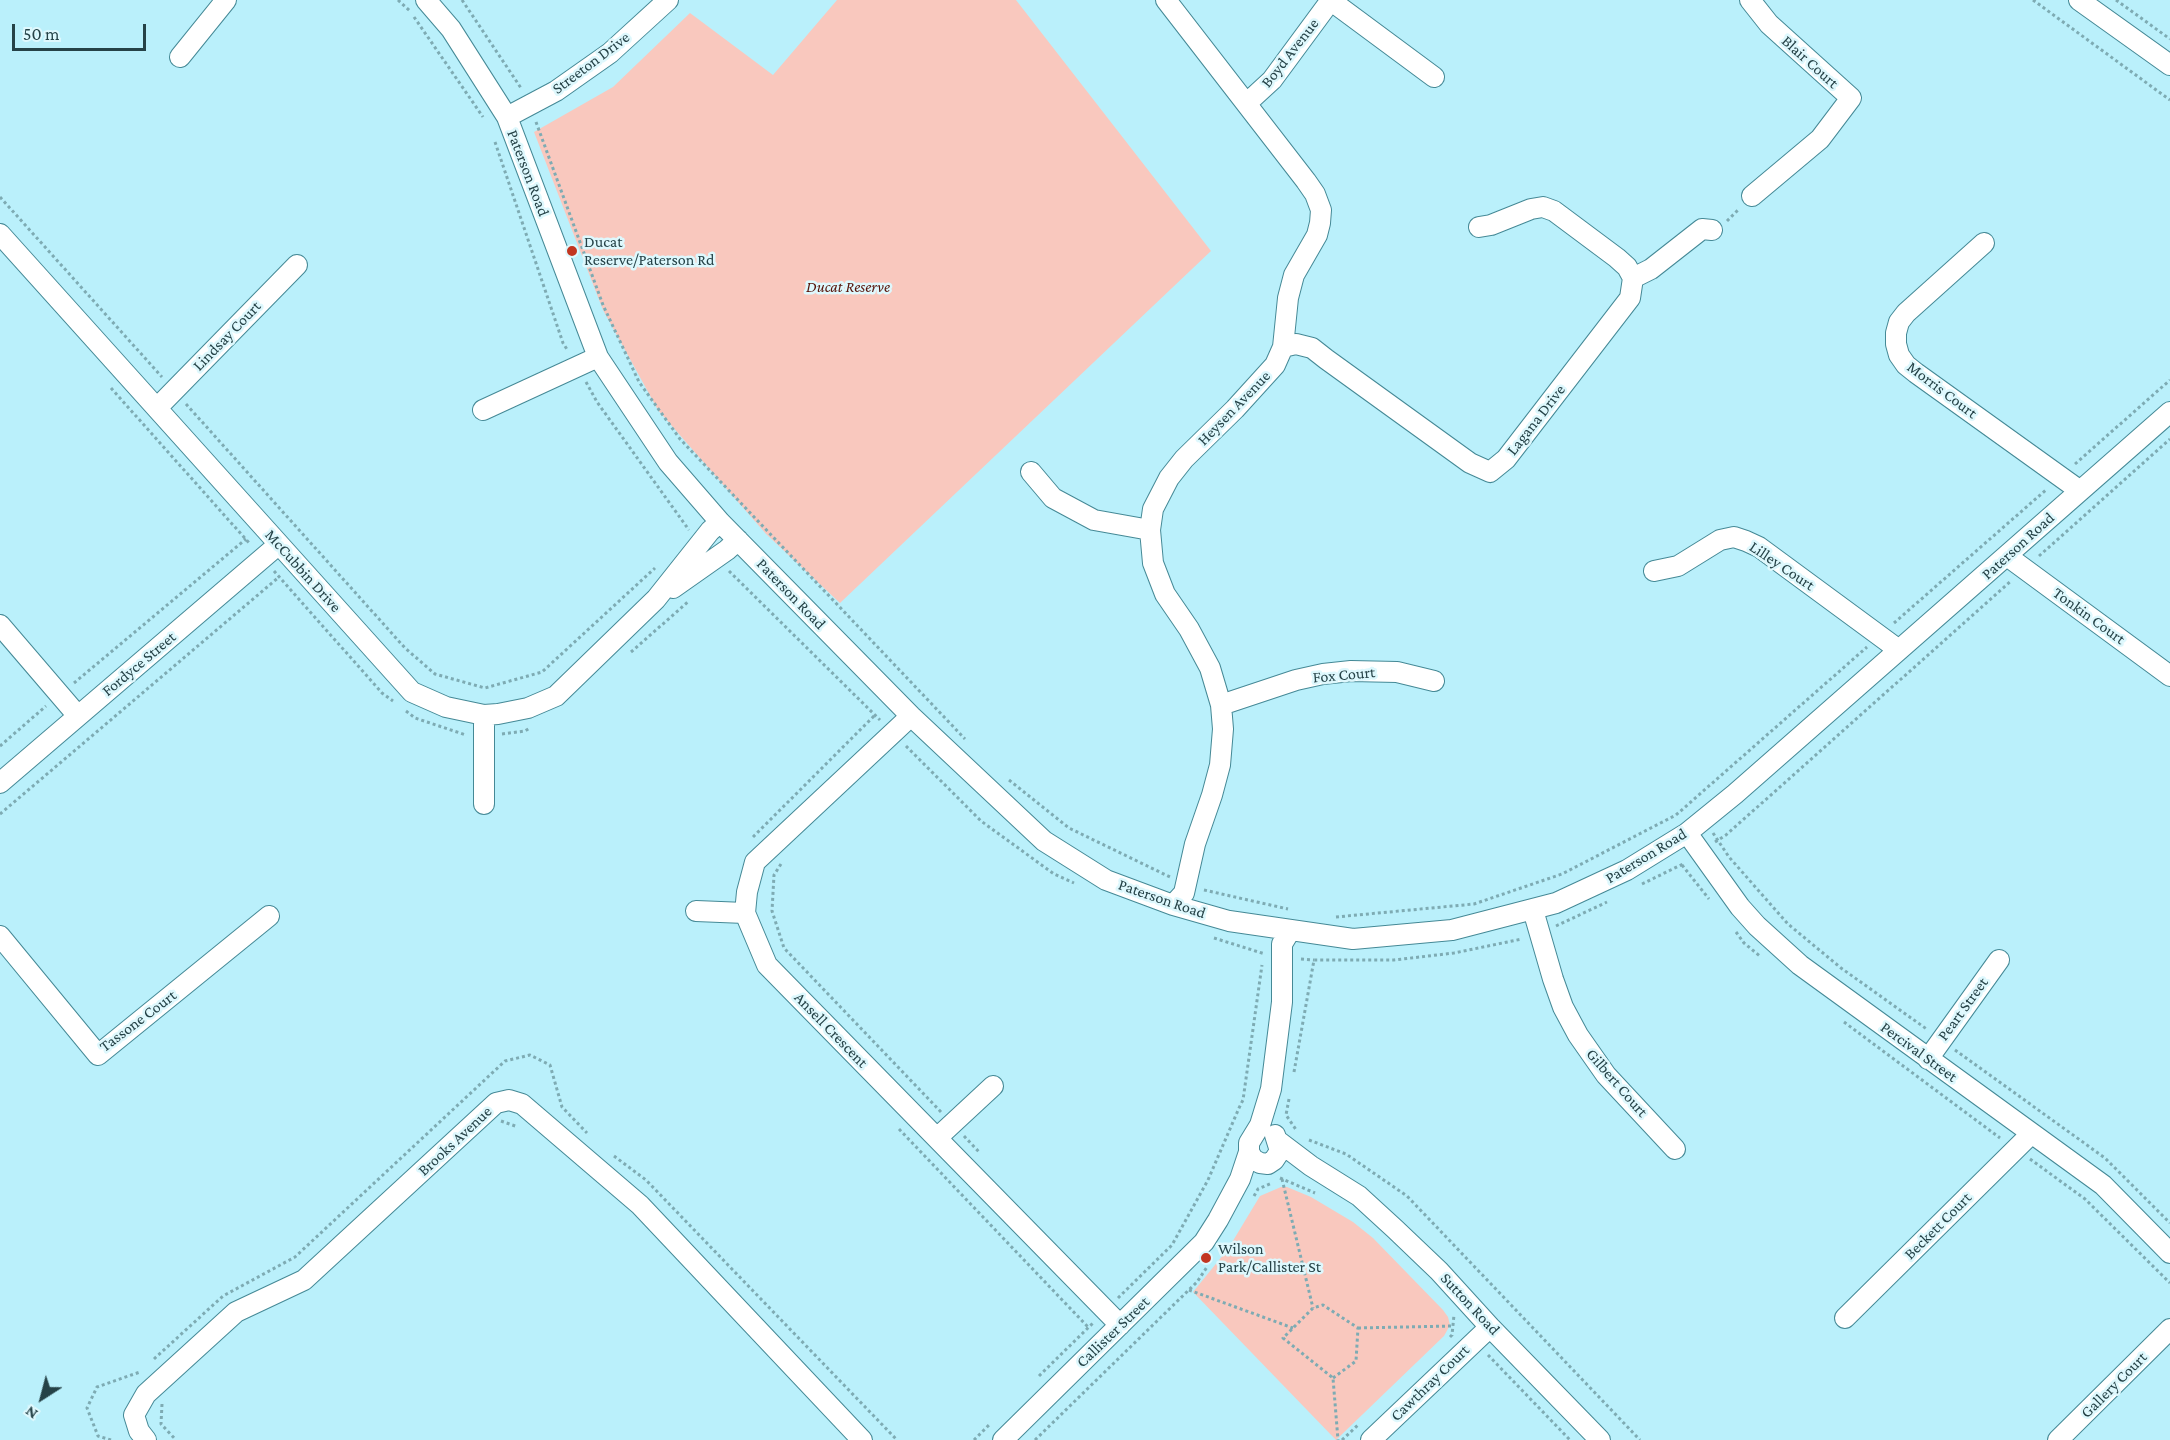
<!DOCTYPE html>
<style>
body{margin:0}
#map{position:relative;width:2170px;height:1440px;overflow:hidden;background:#baf0fb;font-family:"Crimson Pro",serif}
canvas{display:block}
.north{position:absolute;left:12px;top:1368px;width:60px;height:60px;-webkit-text-stroke:4px #def8fd;paint-order:stroke;rotate:216deg;font-size:16px;font-weight:700;line-height:24px;text-align:center;color:#254247}
.north::after{content:'';display:block;margin:auto;width:21px;height:27px;background:#254247;clip-path:polygon(50% 0,100% 100%,50% 72%,0 100%)}
.scale{position:absolute;left:12px;top:24px;width:134px;height:27px;box-sizing:border-box;border:3px solid #254247;border-top:0;padding-left:8px;font-size:18px;line-height:21px;white-space:nowrap;color:#254247;-webkit-text-stroke:4px #def8fd;paint-order:stroke}
</style>
<div id="map">
<canvas width="2170" height="1440"></canvas>
<div class="north">N</div>
<div class="scale">50 m</div>
</div>
<script>
const ctx = document.querySelector('canvas').getContext('2d');
ctx.lineJoin = 'round';
function fill(path, color) { ctx.fillStyle = color; ctx.fill(path, 'evenodd'); }
const toPath = rows => new Path2D(rows.map(r => 'M' + r).join(''));
function stroke(path, color, width, dash) { ctx.strokeStyle = color; ctx.lineWidth = width; ctx.lineCap = dash ? 'butt' : 'round'; ctx.setLineDash(dash || []); ctx.stroke(path); }
function write(font, color, halo, rows, align = 'center') {
  ctx.font = font + ' "Crimson Pro",serif'; ctx.lineWidth = 5; ctx.setLineDash([]); ctx.textBaseline = 'middle'; ctx.strokeStyle = halo; ctx.fillStyle = color; for (const [text, x, y, turn = 0] of rows) {
    ctx.save(); ctx.translate(x, y); ctx.rotate((+turn || 0) * Math.PI / 180); ctx.textAlign = isNaN(turn) ? turn : align; if (halo) ctx.strokeText(text, 0, 0); ctx.fillText(text, 0, 0); ctx.restore();
  }
}
const green = toPath([
 [837,0,1016,0,1211,251,840,603,766,534,658,410,603,310,534,132,613,87,690,13,773,75],
 [1281,1187,1287,1187,1311,1197,1353,1222,1373,1238,1443,1310,1448,1317,1450,1325,1444,1336,1336,1440,1193,1292,1228,1249,1260,1196]
]);
const path = toPath([
 [398,0,410,11],
 [462,0,521,88],
 [2033,0,2170,100],
 [2116,0,2170,39],
 [414,17,483,117],
 [536,122,603,305,639,382,680,439,965,739],
 [495,142,563,343,568,351],
 [0,197,162,377],
 [1727,221,1739,209],
 [586,382,597,402,689,530],
 [111,388,250,544],
 [186,404,405,648,435,674,485,688,542,672,655,568],
 [2075,464,2170,380],
 [2039,556,2170,439],
 [274,571,382,693,393,701],
 [729,571,880,720],
 [1894,623,2047,489],
 [631,652,689,601],
 [74,683,246,539],
 [406,711,415,718,466,735],
 [502,734,525,731,530,728],
 [0,746,46,706],
 [906,746,981,821,1054,874,1074,883],
 [1009,780,1069,828,1170,877],
 [0,814,279,577],
 [1713,833,1729,857,1788,924,1841,968,1928,1030],
 [753,837,875,715],
 [1715,842,1726,835,2011,581],
 [781,864,774,875,772,911,784,948,941,1112],
 [1682,865,1709,899],
 [1642,884,1685,863],
 [1204,890,1288,909],
 [1336,917,1474,904,1562,874,1676,815,1867,647],
 [1556,926,1607,902],
 [1736,932,1744,943,1761,957],
 [1214,938,1265,954],
 [1301,959,1314,960],
 [1844,1022,2000,1138],
 [1955,1050,2105,1158,2170,1223],
 [1294,1072,1314,960,1394,960,1454,953,1522,939],
 [1289,1099,1286,1115,1297,1131],
 [501,1121,518,1127],
 [899,1129,1088,1327],
 [964,1136,980,1153],
 [1309,1140,1346,1154,1407,1196,1640,1440],
 [614,1156,646,1180,897,1440],
 [2030,1159,2085,1199,2170,1283],
 [1280,1178,1315,1193],
 [1282,1179,1313,1308],
 [1254,1196,1258,1189,1272,1183],
 [1189,1290,1293,1328],
 [1118,1298,1172,1245,1208,1180,1239,1108,1243,1100,1262,965],
 [1358,1328,1452,1326],
 [1450,1337,1452,1335,1454,1315],
 [1488,1355,1570,1440],
 [154,1359,223,1296,295,1257,505,1061,530,1055,550,1065,562,1107,587,1133],
 [1039,1376,1094,1322],
 [1333,1378,1356,1361,1358,1328,1323,1305,1313,1308,1283,1338,1333,1378,1338,1440],
 [162,1404,161,1424,176,1440],
 [111,1440,98,1436,87,1408,97,1387,140,1372],
 [974,1440,989,1425],
 [1035,1440,1197,1282,1207,1267],
 [1342,1440,1358,1425]
]);
const minor = toPath([
 [426,0,451,29,507,117,598,357,668,462,720,522,911,716,1044,841,1106,880,1173,905,1229,921,1353,939,1452,930,1556,903,1627,870,1687,833,1735,794,2170,412],
 [1166,0,1306,181,1315,194,1321,210,1320,223,1317,235,1294,275,1288,298,1283,347,1275,365,1235,409,1184,459,1169,478,1153,509,1150,530,1153,563,1165,594,1189,629,1210,668,1221,705,1223,729,1220,765,1212,795,1195,844,1184,893,1173,905],
 [1330,0,1434,77],
 [1750,0,1769,24,1851,98,1820,139,1752,196],
 [2079,0,2170,65],
 [180,57,226,0],
 [1247,103,1272,80,1331,0],
 [507,117,556,91,610,53,668,0],
 [0,234,412,692,446,707,484,715,498,714,528,708,556,696,656,599,710,531,720,522],
 [1984,243,1906,313,1899,322,1896,333,1896,344,1899,355,1906,365,1916,373,2079,490],
 [1633,278,1651,269,1702,229,1712,230],
 [1283,347,1296,344,1312,348,1326,359,1470,463,1490,472,1506,459,1630,298,1633,278,1627,267,1617,258,1554,211,1543,207,1531,209,1491,225,1479,227],
 [157,408,297,265],
 [483,410,598,357],
 [1031,472,1053,498,1094,520,1150,530],
 [2007,556,2170,676],
 [1654,571,1678,566,1720,540,1734,537,1746,541,1759,547,1899,650],
 [673,588,727,550,738,540],
 [0,625,78,716],
 [1221,705,1296,680,1323,674,1351,671,1397,672,1434,681],
 [911,716,755,862,747,892,745,913,767,965,1120,1325],
 [0,783,278,545],
 [484,804,484,715],
 [1687,833,1740,907,1757,926,1800,965,2103,1185,2170,1253],
 [1533,910,1553,979,1563,1007,1578,1035,1606,1075,1675,1149],
 [696,911,745,913],
 [0,936,98,1055,269,916],
 [1928,1059,1999,960],
 [937,1138,993,1086],
 [1278,1141,1311,1166,1359,1196,1395,1229,1439,1271,1490,1327,1600,1440],
 [1249,1152,1253,1159,1260,1163,1268,1164,1274,1160,1280,1151,1275,1135],
 [1845,1318,2031,1134],
 [146,1440,139,1431,134,1415,146,1394,236,1312,304,1280,496,1103,509,1100,522,1104,640,1205,862,1440],
 [1003,1440,1204,1242,1218,1220,1240,1179,1249,1152,1249,1143,1260,1125,1271,1089,1282,1002,1282,944,1290,931],
 [1371,1440,1490,1327],
 [2058,1440,2170,1329]
]);
const markers = [
 [572,251,6,"#c23621"],
 [1206,1258,6,"#c23621"]
];
const streetNames = [
 ["Boyd Avenue",1290,53,-52],
 ["Blair Court",1810,62,42],
 ["Streeton Drive",591,63,-37],
 ["Paterson Road",528,173,69],
 ["Lindsay Court",227,336,-46],
 ["Morris Court",1942,390,37],
 ["Heysen Avenue",1234,408,-46],
 ["Lagana Drive",1536,420,-52],
 ["Paterson Road",2018,546,-42],
 ["Lilley Court",1782,566,34],
 ["McCubbin Drive",303,571,48],
 ["Paterson Road",791,594,46],
 ["Tonkin Court",2089,616,36],
 ["Fordyce Street",139,664,-40],
 ["Fox Court",1344,675,-5],
 ["Paterson Road",1646,856,-31],
 ["Paterson Road",1162,899,19],
 ["Peart Street",1963,1009,-54],
 ["Tassone Court",138,1021,-37],
 ["Ansell Crescent",831,1030,46],
 ["Percival Street",1919,1052,36],
 ["Gilbert Court",1617,1083,49],
 ["Brooks Avenue",455,1141,-43],
 ["Beckett Court",1938,1226,-45],
 ["Sutton Road",1470,1304,47],
 ["Callister Street",1113,1332,-44],
 ["Cawthray Court",1430,1383,-44],
 ["Gallery Court",2114,1385,-45]
];
const poiNames = [
 ["Ducat",584,242],
 ["Reserve/Paterson Rd",584,260],
 ["Wilson",1218,1249],
 ["Park/Callister St",1218,1267]
];
const parkNames = [
 ["Ducat Reserve",848,287]
];
fill(green, '#f9c8be');
stroke(minor, '#458996', 22);
stroke(path, '#7eabb3', 3, [3, 3]);
stroke(minor, '#fff', 20);
for (const [x, y, r, color] of markers) { const dot = new Path2D(); dot.arc(x, y, r, 0, 2 * Math.PI); ctx.fillStyle = color; ctx.fill(dot); stroke(dot, '#def8fd', 2); }
write('16px', '#254247', '#def8fd', streetNames);
write('16px', '#254247', '#def8fd', poiNames, 'left');
write('italic 16px', '#571309', '#def8fd', parkNames);
</script>
